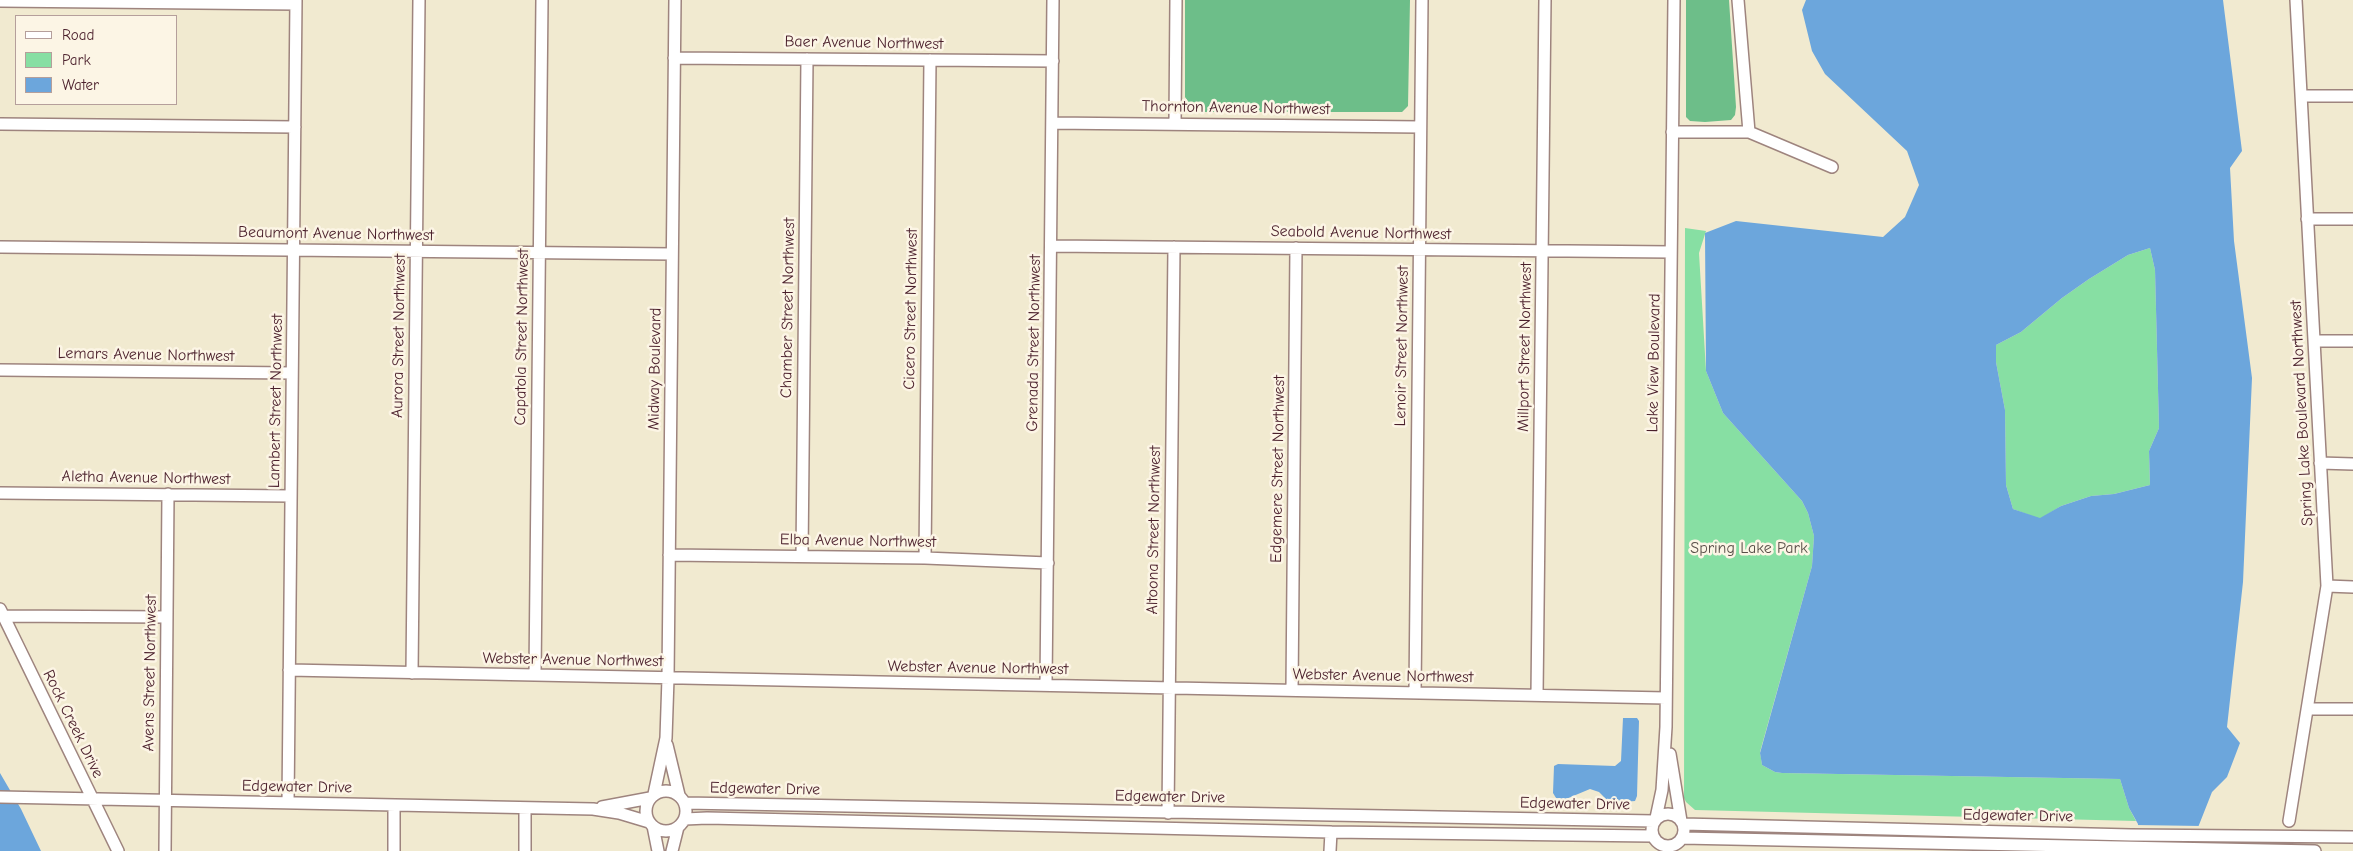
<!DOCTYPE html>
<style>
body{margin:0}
#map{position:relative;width:2353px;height:851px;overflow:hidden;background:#f1ead0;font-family:"Comic Neue",sans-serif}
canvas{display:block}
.legend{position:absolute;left:15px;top:15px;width:162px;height:90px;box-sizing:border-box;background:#fcf5e5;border:1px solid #b59f9b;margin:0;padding:6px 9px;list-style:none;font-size:15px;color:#4a1f2b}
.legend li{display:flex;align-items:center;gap:10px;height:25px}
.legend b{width:25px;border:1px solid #b59f9b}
</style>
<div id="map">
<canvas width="2353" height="851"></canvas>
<ul class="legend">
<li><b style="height:6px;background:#fff"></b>Road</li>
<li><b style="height:14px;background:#87dfa3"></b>Park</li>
<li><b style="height:14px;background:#6ca6dc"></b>Water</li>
</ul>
</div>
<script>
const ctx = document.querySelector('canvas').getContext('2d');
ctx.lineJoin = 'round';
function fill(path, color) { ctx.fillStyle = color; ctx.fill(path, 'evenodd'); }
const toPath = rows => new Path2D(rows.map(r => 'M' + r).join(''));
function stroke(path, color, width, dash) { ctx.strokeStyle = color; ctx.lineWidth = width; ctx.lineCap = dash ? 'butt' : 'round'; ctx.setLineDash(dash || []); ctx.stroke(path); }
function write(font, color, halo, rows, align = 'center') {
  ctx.font = font + ' "Comic Neue",sans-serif'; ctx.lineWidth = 5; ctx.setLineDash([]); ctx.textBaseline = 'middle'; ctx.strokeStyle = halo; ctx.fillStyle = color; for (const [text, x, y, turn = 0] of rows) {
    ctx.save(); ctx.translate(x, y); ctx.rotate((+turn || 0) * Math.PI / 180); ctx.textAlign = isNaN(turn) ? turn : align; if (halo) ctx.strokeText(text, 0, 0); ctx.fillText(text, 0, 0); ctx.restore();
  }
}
const green = toPath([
 [1685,228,1706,231,1699,253,1706,371,1723,413,1802,501,1808,513,1814,536,1812,566,1760,752,1762,765,1775,772,1782,773,2120,779,2129,808,2136,821,1695,810,1686,802,1684,798],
 [2150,248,2155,270,2159,428,2149,451,2150,485,2114,494,2091,496,2061,506,2040,519,2013,509,2006,485,2005,410,1996,362,1996,345,2021,332,2062,298,2089,279,2128,255]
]);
const forest = toPath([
 [1185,0,1410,0,1408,106,1402,112,1200,112,1191,106,1185,97],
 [1686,0,1729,0,1736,107,1735,115,1731,120,1705,122,1690,121,1686,117]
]);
const water = toPath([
 [1806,0,2223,0,2242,151,2230,168,2234,241,2252,378,2243,582,2227,727,2240,743,2227,777,2212,792,2197,830,2137,851,2138,824,2129,808,2120,779,1782,773,1775,772,1762,765,1760,753,1812,566,1814,536,1808,513,1802,501,1723,413,1706,371,1705,233,1736,221,1883,237,1905,217,1919,185,1907,151,1825,74,1812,51,1802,10],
 [2150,248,2155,270,2159,428,2149,451,2150,485,2114,494,2091,496,2061,506,2040,518,2013,509,2006,485,2005,410,1996,362,1996,345,2021,332,2062,298,2089,279,2128,255],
 [1623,718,1637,718,1639,721,1637,796,1635,801,1623,802,1607,800,1599,792,1590,789,1566,799,1556,798,1553,793,1554,766,1558,764,1615,766,1621,761],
 [0,773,21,809,41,851,0,851]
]);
const pier = toPath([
 [2135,825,2202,826,2197,849,2134,851]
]);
const minor = toPath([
 [1738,0,1749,132],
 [0,1,296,4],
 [674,58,1053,61],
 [2301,96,2353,96],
 [1052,123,1420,127],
 [0,124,295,127],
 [1175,124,1176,0],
 [1672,132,1749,132,1832,167],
 [2307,219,2353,219],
 [1051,246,1671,252],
 [0,247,672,254],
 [2314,341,2353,341],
 [0,370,292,373],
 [2320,463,2353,464],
 [0,493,291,496],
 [669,555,925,558,1048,563],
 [802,556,807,59],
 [925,558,930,60],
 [2327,586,2353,587],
 [0,609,118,851],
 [3,616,167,617],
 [289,670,1666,698],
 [412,673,419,0],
 [535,675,542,0],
 [1046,685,1053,0],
 [1292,690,1296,248],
 [1415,693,1422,0],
 [1537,695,1545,0],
 [2307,709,2353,709],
 [667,745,679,795],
 [1670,754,1681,821],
 '646 811a20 20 0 1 1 40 0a20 20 0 1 1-40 0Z',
 [654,794,666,738,668,678,675,0],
 [0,797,593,809,619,813,649,822],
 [288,803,296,0],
 [685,803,1654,821],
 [602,807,650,798],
 [1168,813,1174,247],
 '1652 830a16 16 0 1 1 32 0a16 16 0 1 1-32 0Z',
 [1656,818,1662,790,1666,727,1674,0],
 [685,819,707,818,1331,832,1652,836],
 [2289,821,2327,586,2296,0],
 [1683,824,2131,835,2353,837],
 [653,826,658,851],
 [1682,838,2315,851],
 [165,851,168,494],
 [394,851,394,805],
 [525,851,525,808],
 [672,851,678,827],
 [1330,851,1331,832]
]);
const streetNames = [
 ["Baer Avenue Northwest",864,43,1],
 ["Thornton Avenue Northwest",1236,108,1],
 ["Seabold Avenue Northwest",1361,233,1],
 ["Beaumont Avenue Northwest",336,234,1],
 ["Chamber Street Northwest",788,308,-89],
 ["Cicero Street Northwest",911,309,-89],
 ["Aurora Street Northwest",399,336,-89],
 ["Capatola Street Northwest",522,337,-89],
 ["Grenada Street Northwest",1034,343,-89],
 ["Lenoir Street Northwest",1402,346,-89],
 ["Millport Street Northwest",1525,347,-89],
 ["Lemars Avenue Northwest",146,355,1],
 ["Lake View Boulevard",1654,363,-89],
 ["Midway Boulevard",655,369,-89],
 ["Lambert Street Northwest",276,401,-89],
 ["Spring Lake Boulevard Northwest",2302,413,-93],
 ["Edgemere Street Northwest",1278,469,-89],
 ["Aletha Avenue Northwest",146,478,1],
 ["Altoona Street Northwest",1154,530,-89],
 ["Elba Avenue Northwest",858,541,1],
 ["Webster Avenue Northwest",573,660,1],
 ["Webster Avenue Northwest",978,668,1],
 ["Avens Street Northwest",150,673,-89],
 ["Webster Avenue Northwest",1383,676,1],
 ["Rock Creek Drive",73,724,64],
 ["Edgewater Drive",297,787,1],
 ["Edgewater Drive",765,789,1],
 ["Edgewater Drive",1170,797,1],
 ["Edgewater Drive",1575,804,1],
 ["Edgewater Drive",2018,816,1]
];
const parkNames = [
 ["Spring Lake Park",1749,548]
];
fill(green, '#87dfa3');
fill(forest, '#6dbe89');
fill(water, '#6ca6dc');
fill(pier, '#f1ead0');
stroke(minor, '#9e847e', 14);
stroke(minor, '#fff', 11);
write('16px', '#4a1f2b', '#fcf5e5', streetNames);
write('16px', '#594f49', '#fcf5e5', parkNames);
</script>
